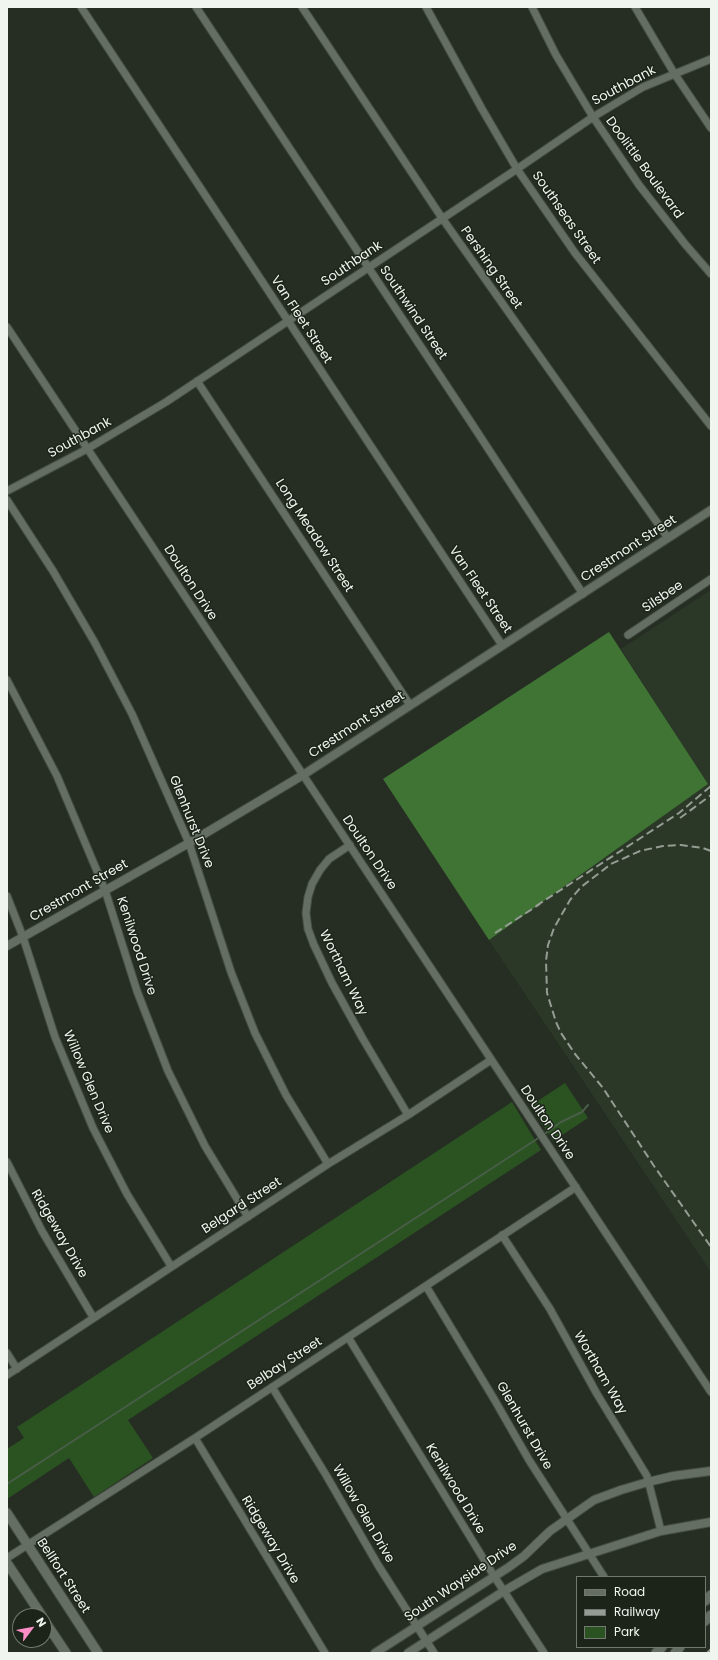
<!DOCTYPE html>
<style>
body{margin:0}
#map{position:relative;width:718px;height:1660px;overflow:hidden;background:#262e24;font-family:Poppins,sans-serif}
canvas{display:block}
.frame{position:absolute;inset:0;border:8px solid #f0f6ef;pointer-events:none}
.legend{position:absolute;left:576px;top:1576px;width:130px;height:72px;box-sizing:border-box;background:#1c241a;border:1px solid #71786f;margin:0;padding:5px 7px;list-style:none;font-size:12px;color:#f0f6ef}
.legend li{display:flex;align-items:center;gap:8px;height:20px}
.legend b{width:20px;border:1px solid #71786f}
.north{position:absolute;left:12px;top:1608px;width:40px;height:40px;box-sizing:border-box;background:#1c241a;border:1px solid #71786f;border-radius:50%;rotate:58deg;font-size:11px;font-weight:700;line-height:16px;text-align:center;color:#f0f6ef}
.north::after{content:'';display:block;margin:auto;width:14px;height:18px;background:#fb8fc5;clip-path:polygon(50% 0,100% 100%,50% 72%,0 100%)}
</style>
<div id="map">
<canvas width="718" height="1660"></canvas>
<div class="frame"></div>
<ul class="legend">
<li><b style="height:5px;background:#646e62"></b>Road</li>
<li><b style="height:5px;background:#959c93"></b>Railway</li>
<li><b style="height:11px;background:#2a5321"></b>Park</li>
</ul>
<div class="north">N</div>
</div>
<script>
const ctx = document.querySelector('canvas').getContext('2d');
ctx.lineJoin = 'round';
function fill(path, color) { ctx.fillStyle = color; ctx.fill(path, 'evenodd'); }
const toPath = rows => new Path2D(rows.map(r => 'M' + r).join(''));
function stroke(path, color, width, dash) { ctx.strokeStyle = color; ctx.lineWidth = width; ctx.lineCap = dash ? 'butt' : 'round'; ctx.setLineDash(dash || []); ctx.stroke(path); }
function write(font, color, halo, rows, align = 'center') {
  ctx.font = font + ' Poppins,sans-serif'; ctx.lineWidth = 3; ctx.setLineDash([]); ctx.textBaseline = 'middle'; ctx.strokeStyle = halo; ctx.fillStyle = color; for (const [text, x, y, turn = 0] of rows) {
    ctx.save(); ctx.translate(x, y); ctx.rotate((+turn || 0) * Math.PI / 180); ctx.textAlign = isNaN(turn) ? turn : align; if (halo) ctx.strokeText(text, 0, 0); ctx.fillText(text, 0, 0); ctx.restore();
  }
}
const built = toPath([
 [711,590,711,1272,489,940,708,784,621,649]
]);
const green = toPath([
 [565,1083,588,1118,553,1141,530,1106],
 [512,1102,541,1150,128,1420,153,1458,94,1497,69,1458,7,1499,7,1449,24,1438,17,1427]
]);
const forest = toPath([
 [609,632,708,784,489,940,383,779]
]);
const stream = toPath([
 [543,1135,561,1122,582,1112,588,1105],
 [7,1484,540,1137]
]);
const minor = toPath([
 [81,7,502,645],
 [196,7,472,424,583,594],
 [302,7,442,218,668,538],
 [426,7,482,109,517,169,575,253,711,426],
 [532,7,556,55,593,117,639,185,685,244,711,274],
 [635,7,674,73,711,128],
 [7,327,711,1392],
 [197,381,410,705],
 [7,491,87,449,166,402,517,169,593,117,643,87,711,59],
 [7,500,53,571,95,643,132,714,189,843,231,972,255,1033,286,1095,328,1164],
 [628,635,711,579],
 [7,680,57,776,105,890,137,991,168,1071,205,1146,248,1217],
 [350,845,329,859,320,870,312,884,308,897,306,913,308,929,314,945,332,983,363,1039,408,1115],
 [7,896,23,937,55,1037,93,1128,127,1194,171,1266],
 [7,1162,42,1231,93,1317],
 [502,1235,550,1309,597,1394,647,1476,661,1531],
 [426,1286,494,1399,529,1460,604,1577],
 [348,1337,494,1576,544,1653],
 [7,1353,17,1369],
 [7,1375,328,1164,408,1115,491,1060],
 [272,1387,326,1475,378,1565,434,1653],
 [195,1438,325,1653],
 [7,1558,195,1438,576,1187]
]);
const tertiary = toPath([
 [7,946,189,843,303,775,711,510],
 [375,1653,509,1567,524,1556,550,1531,594,1500,621,1490,648,1482,673,1476,711,1471],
 [408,1653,504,1591,542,1569,661,1531,711,1522]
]);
const secondary = toPath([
 [7,1513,98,1653],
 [7,1563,42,1616],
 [705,1601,711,1595],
 [44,1620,66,1653],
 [705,1621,711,1615],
 [656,1653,662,1647],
 [675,1653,680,1647]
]);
const rail = toPath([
 [680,818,711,795],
 [711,851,703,848,681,845,663,846,640,851,611,864,581,887,570,900,554,928,548,945,546,961,547,993,556,1022,561,1033,575,1054,603,1088,654,1166,711,1247],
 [536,906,679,813,711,786],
 [495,933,540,904],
 [707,1653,711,1649]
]);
const streetNames = [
 ["Southbank",624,86,-28],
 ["Doolittle Boulevard",644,168,54],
 ["Southseas Street",566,218,55],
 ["Southbank",352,264,-34],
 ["Pershing Street",491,268,55],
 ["Southwind Street",413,313,56],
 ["Van Fleet Street",301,320,57],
 ["Southbank",80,438,-29],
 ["Long Meadow Street",314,536,57],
 ["Crestmont Street",629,549,-33],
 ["Doulton Drive",190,583,57],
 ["Van Fleet Street",480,590,56],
 ["Silsbee",663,597,-34],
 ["Crestmont Street",357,725,-33],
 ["Glenhurst Drive",191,822,68],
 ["Doulton Drive",369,853,56],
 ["Crestmont Street",79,891,-30],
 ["Kenilwood Drive",136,946,72],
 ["Wortham Way",343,973,64],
 ["Willow Glen Drive",88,1082,67],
 ["Doulton Drive",547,1123,56],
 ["Belgard Street",242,1206,-33],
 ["Ridgeway Drive",59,1234,60],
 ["Belbay Street",285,1364,-33],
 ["Wortham Way",600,1373,60],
 ["Glenhurst Drive",524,1426,60],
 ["Kenilwood Drive",455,1489,59],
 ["Willow Glen Drive",363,1514,60],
 ["Ridgeway Drive",270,1540,59],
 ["Bellfort Street",63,1576,57],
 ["South Wayside Drive",461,1582,-34]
];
fill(built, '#2b3828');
fill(green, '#2a5321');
fill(forest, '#407434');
stroke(stream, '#495d48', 2);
stroke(minor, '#454c43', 9);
stroke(tertiary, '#454c43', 10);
stroke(secondary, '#454c43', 11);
stroke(minor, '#646e62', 7);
stroke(tertiary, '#646e62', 8);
stroke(secondary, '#646e62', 9);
stroke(rail, '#959c93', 2, [8, 4]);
write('13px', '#f0f6ef', '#1c241a', streetNames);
</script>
